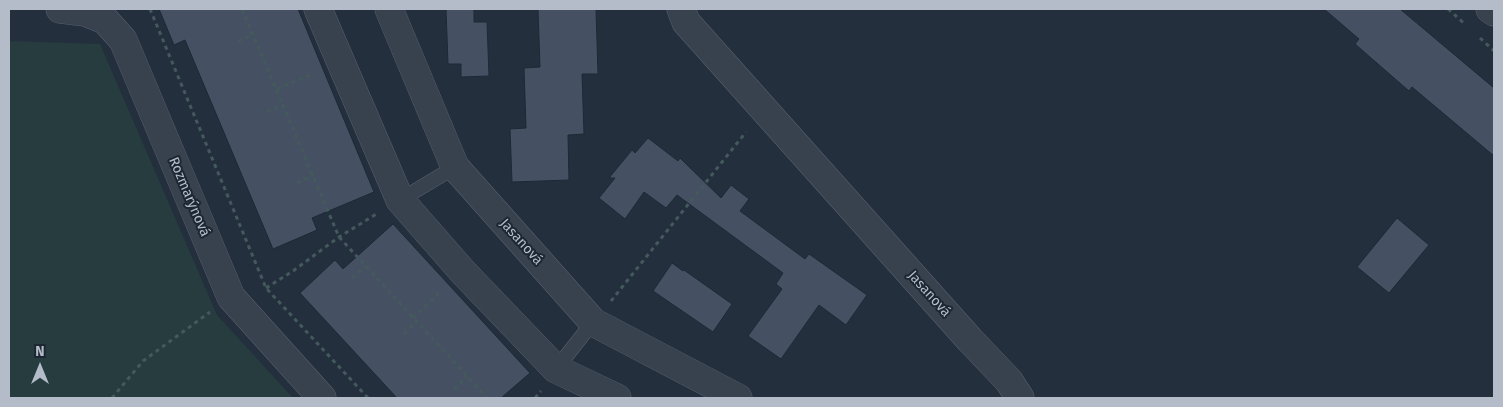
<!DOCTYPE html>
<meta charset="utf-8">
<style>
body{margin:0}
#map{position:relative;width:1503px;height:407px;overflow:hidden;background:#242f3e;font-family:"Fira Sans",sans-serif}
canvas{display:block}
.frame{position:absolute;inset:0;border:10px solid #b4bcc9;pointer-events:none}
.north{position:absolute;left:15px;top:342px;width:50px;height:50px;-webkit-text-stroke:4px #1d2633;paint-order:stroke;rotate:0deg;font-size:14px;font-weight:700;line-height:20px;text-align:center;color:#b4bcc9}
.north::after{content:'';display:block;margin:auto;width:18px;height:22px;background:#b4bcc9;clip-path:polygon(50% 0,100% 100%,50% 72%,0 100%)}
</style>
<div id="map">
<canvas width="1503" height="407"></canvas>
<div class="frame"></div>
<div class="north">N</div>
</div>
<script>
const ctx = document.querySelector('canvas').getContext('2d');
ctx.lineJoin = 'round';
function fill(path, color) { ctx.fillStyle = color; ctx.fill(path, 'evenodd'); }
const toPath = rows => new Path2D(rows.map(r => 'M' + r).join(''));
function stroke(path, color, width, dash) { ctx.strokeStyle = color; ctx.lineWidth = width; ctx.lineCap = dash ? 'butt' : 'round'; ctx.setLineDash(dash || []); ctx.stroke(path); }
function write(font, color, halo, rows, align = 'center') {
  ctx.font = font + ' "Fira Sans",sans-serif'; ctx.lineWidth = 4; ctx.setLineDash([]); ctx.textBaseline = 'middle'; ctx.strokeStyle = halo; ctx.fillStyle = color; for (const [text, x, y, turn = 0] of rows) {
    ctx.save(); ctx.translate(x, y); ctx.rotate((+turn || 0) * Math.PI / 180); ctx.textAlign = isNaN(turn) ? turn : align; if (halo) ctx.strokeText(text, 0, 0); ctx.fillText(text, 0, 0); ctx.restore();
  }
}
const green = toPath([
 [9,41,100,44,217,315,293,398,9,398]
]);
const building = toPath([
 [159,9,298,9,374,192,312,218,317,230,273,249,185,40,174,45,159,9],
 [446,9,474,9,474,22,487,22,489,76,461,77,461,64,448,64,446,9],
 [538,9,596,9,598,74,582,74,584,134,568,135,569,180,512,182,510,129,526,128,524,68,540,67,538,9],
 [1324,9,1400,9,1494,88,1494,156,1412,87,1409,91,1355,44,1359,39,1324,9],
 [648,138,678,161,680,158,721,198,731,185,749,199,740,211,805,259,809,254,867,295,846,325,819,305,781,359,748,336,782,289,776,284,783,273,677,195,666,208,644,192,625,219,599,198,615,178,609,178,632,150,635,153,648,138],
 [1397,218,1429,245,1389,293,1357,267,1397,218],
 [393,224,530,373,501,398,397,398,300,293,335,260,343,269,393,224],
 [672,263,683,271,684,270,732,304,713,332,653,291,672,263]
]);
const path = toPath([
 [150,9,266,288,368,398],
 [242,9,339,237,487,398],
 [1448,9,1466,25],
 [1480,38,1494,51],
 [238,41,254,34],
 [277,89,315,73],
 [267,112,284,105],
 [297,183,313,175],
 [352,278,365,266],
 [266,288,293,271,339,237,378,213],
 [611,301,746,132],
 [413,318,442,290],
 [404,334,416,322],
 [454,389,467,376],
 [112,398,143,361,210,312],
 [535,398,541,391]
]);
const service = toPath([
 [400,200,455,167],
 [556,369,593,322]
]);
const minor = toPath([
 [60,9,85,12,105,20,123,40,231,297,322,398],
 [318,9,400,200,463,272,556,369,617,398],
 [389,9,455,167,593,322,738,398],
 [681,9,686,22,970,340,1009,381,1020,398]
]);
const tertiary = toPath([
 [1490,9,1494,12]
]);
const streetNames = [
 ["Rozmarýnová",189,197,67],
 ["Jasanová",521,242,48],
 ["Jasanová",929,294,48]
];
fill(green, '#263c3f');
fill(building, '#455162');
stroke(building, '#1f2835', 1);
stroke(service, '#565f6c', 15);
stroke(minor, '#565f6c', 29);
stroke(tertiary, '#565f6c', 29);
stroke(path, '#44595c', 3, [4, 4]);
stroke(service, '#38414e', 14);
stroke(minor, '#38414e', 28);
stroke(tertiary, '#38414e', 28);
write('14px', '#b4bcc9', '#1d2633', streetNames);
</script>
